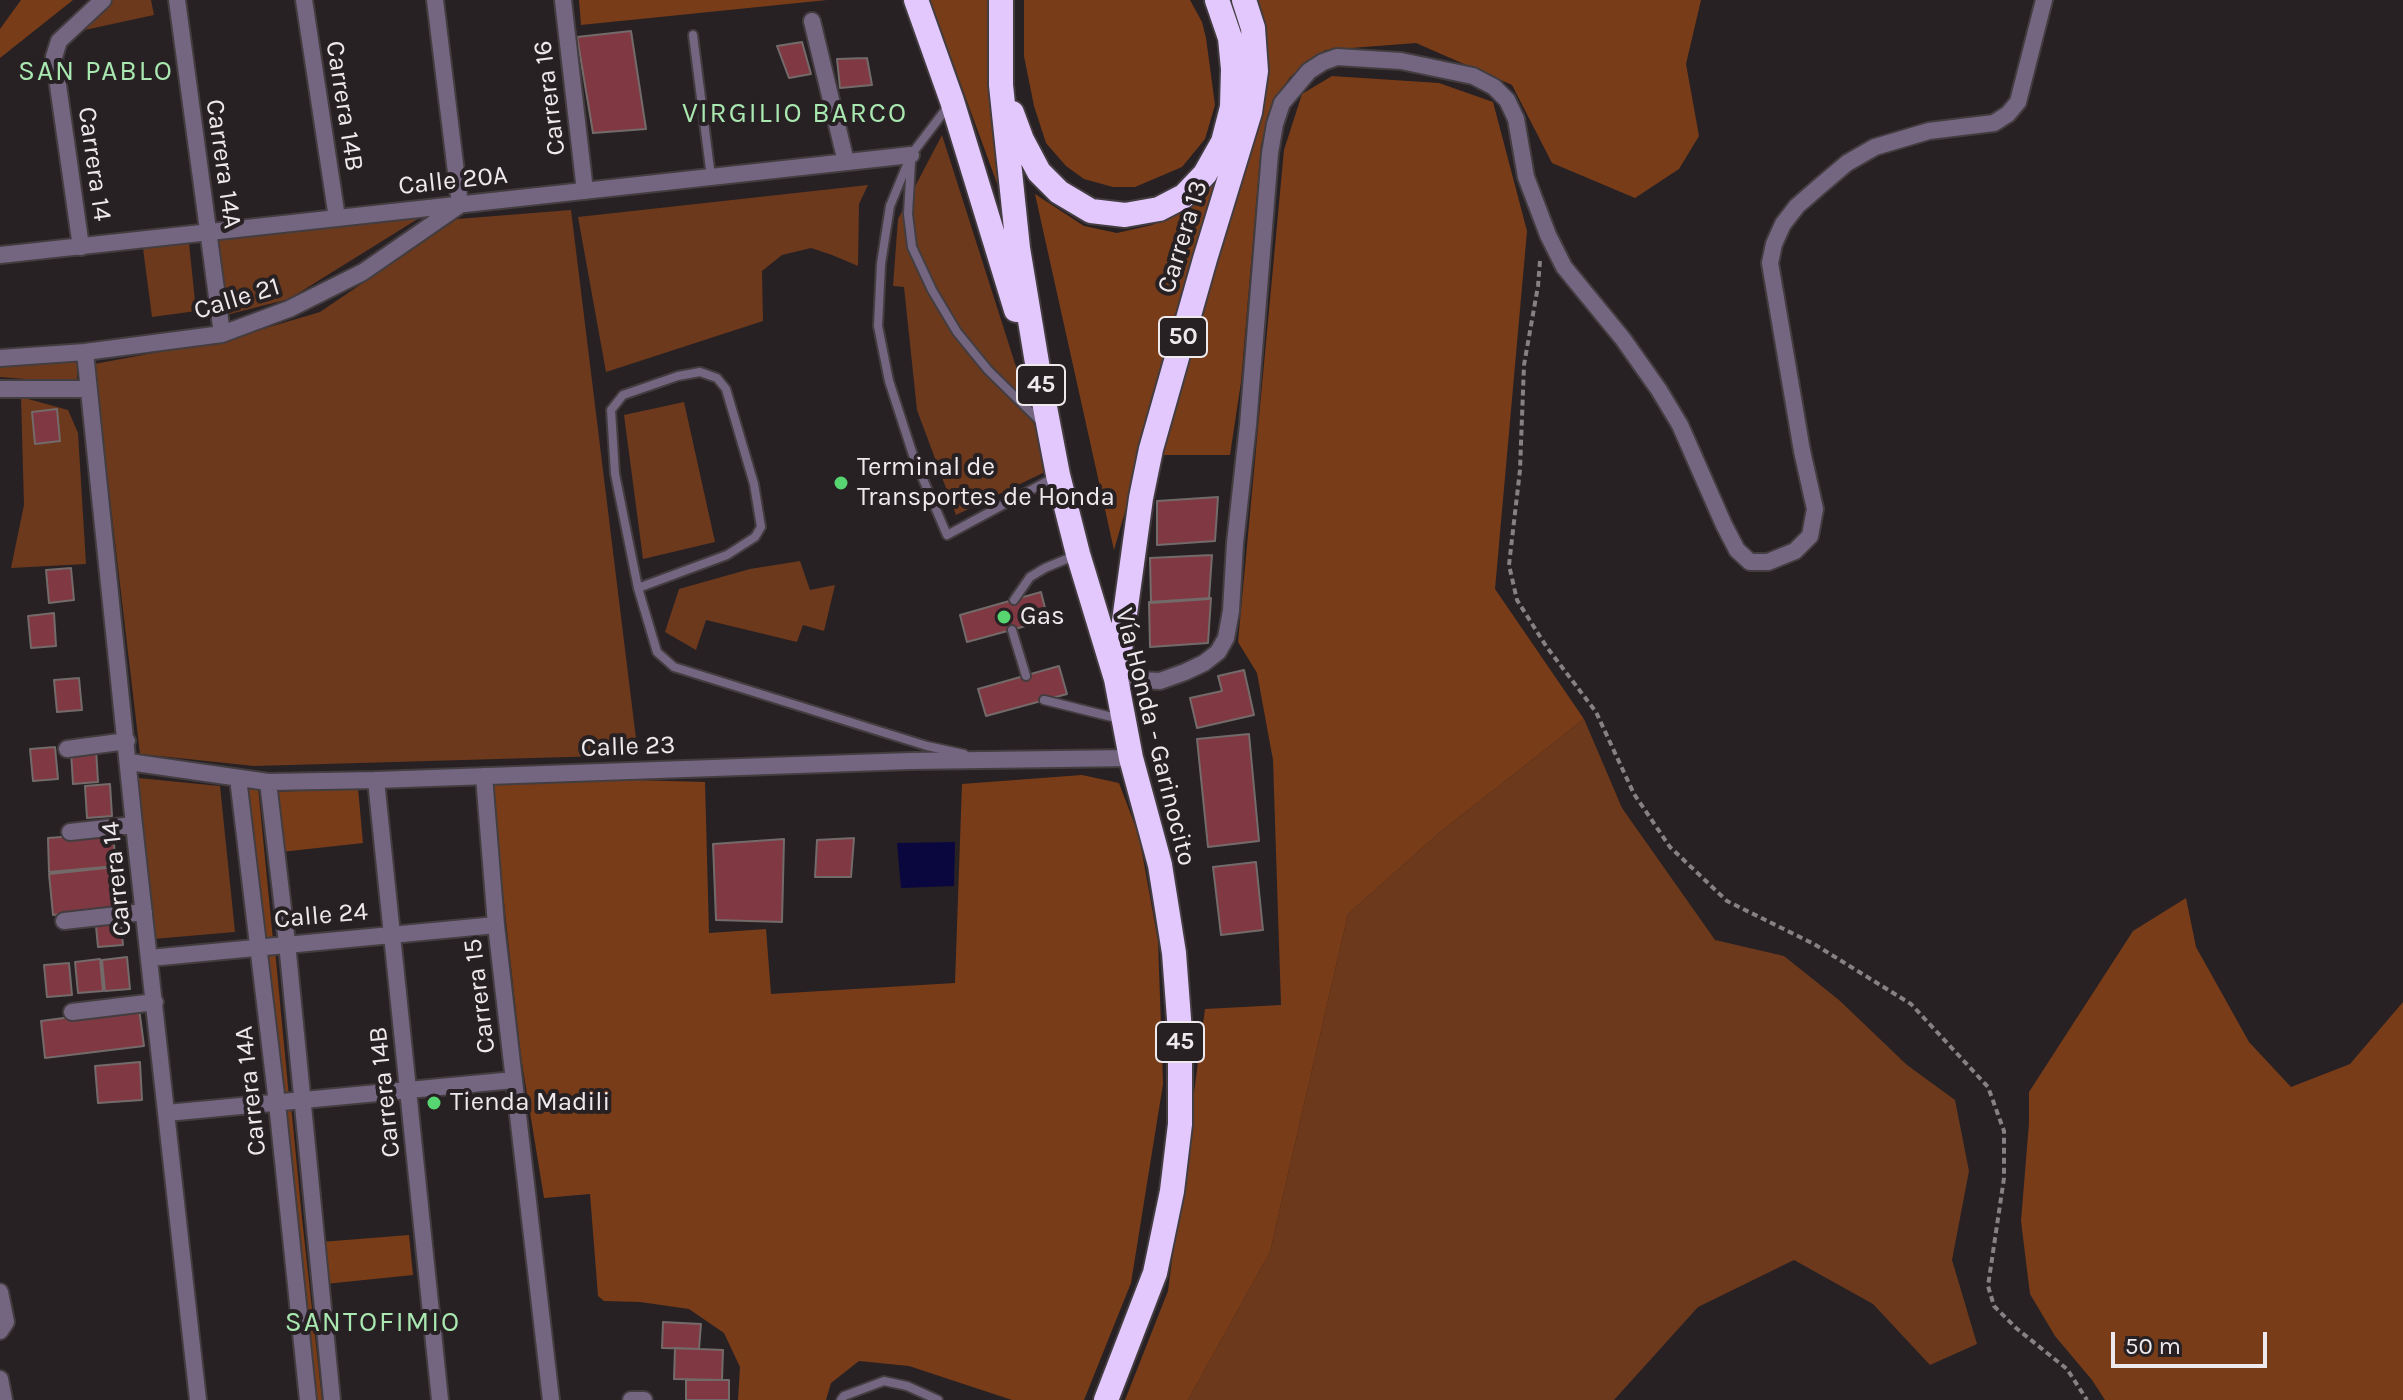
<!DOCTYPE html>
<meta charset="utf-8">
<style>
body{margin:0}
#map{position:relative;width:2403px;height:1400px;overflow:hidden;background:#272124;font-family:Karla,sans-serif}
canvas{display:block}
.scale{position:absolute;left:2111px;top:1332px;width:156px;height:36px;box-sizing:border-box;border:4px solid #eee9ec;border-top:0;padding-left:10px;font-size:24px;line-height:28px;white-space:nowrap;color:#eee9ec;-webkit-text-stroke:6px #272124;paint-order:stroke}
</style>
<div id="map">
<canvas width="2403" height="1400"></canvas>
<div class="scale">50 m</div>
</div>
<script>
const ctx = document.querySelector('canvas').getContext('2d');
ctx.lineJoin = 'round';
function fill(path, color) { ctx.fillStyle = color; ctx.fill(path, 'evenodd'); }
const toPath = rows => new Path2D(rows.map(r => 'M' + r).join(''));
function stroke(path, color, width, dash) { ctx.strokeStyle = color; ctx.lineWidth = width; ctx.lineCap = dash ? 'butt' : 'round'; ctx.setLineDash(dash || []); ctx.stroke(path); }
function write(font, color, halo, rows, align = 'center') {
  ctx.font = font + ' Karla,sans-serif'; ctx.lineWidth = 8; ctx.setLineDash([]); ctx.textBaseline = 'middle'; ctx.strokeStyle = halo; ctx.fillStyle = color; for (const [text, x, y, turn = 0] of rows) {
    ctx.save(); ctx.translate(x, y); ctx.rotate((+turn || 0) * Math.PI / 180); ctx.textAlign = isNaN(turn) ? turn : align; if (halo) ctx.strokeText(text, 0, 0); ctx.fillText(text, 0, 0); ctx.restore();
  }
}
const green = toPath([
 [104,0,151,0,154,15,66,34],
 [942,135,1049,470,956,515,917,410,904,287,893,286,898,219],
 [868,185,859,204,858,266,832,255,811,248,782,255,762,271,763,321,606,372,578,217],
 [571,210,638,755,254,766,140,754,94,364,229,339,320,312,457,219],
 [424,215,289,299,222,316,209,239],
 [189,243,196,311,152,317,143,248],
 [78,358,76,398,38,380,0,377,0,362],
 [21,397,68,410,78,433,86,564,11,568,24,505],
 [684,402,715,542,643,559,624,415],
 [800,561,810,590,835,585,824,631,803,625,797,642,706,620,696,650,665,632,679,589,750,569],
 [1584,719,1622,808,1715,940,1784,956,1839,1000,1907,1065,1955,1100,1969,1171,1952,1260,1977,1344,1930,1365,1873,1304,1794,1260,1698,1307,1614,1400,1188,1400,1270,1252,1348,914,1439,833],
 [138,778,220,786,235,932,153,939]
]);
const forest = toPath([
 [21,0,73,0,0,58,0,29],
 [579,0,827,0,581,25],
 [930,0,991,0,1002,197],
 [1024,0,1190,0,1202,22,1206,38,1215,105,1205,139,1182,167,1135,187,1113,187,1084,179,1066,166,1046,143,1034,106,1024,56],
 [1256,0,1701,0,1686,64,1699,136,1679,169,1635,198,1552,163,1512,85,1416,43,1325,50,1290,77,1274,101,1261,145,1241,382,1230,455,1158,455],
 [1332,76,1439,83,1493,102,1527,231,1495,589,1584,719,1439,833,1348,914,1270,1252,1188,1400,1125,1400,1168,1291,1205,1009,1281,1005,1273,760,1257,673,1238,642,1284,150,1302,94],
 [1222,174,1114,550,1035,194,1084,226,1117,233,1152,225,1186,208],
 [1082,775,1119,783,1139,836,1158,941,1163,1084,1131,1283,1084,1400,1012,1400,909,1366,859,1361,831,1383,826,1400,738,1400,740,1367,724,1333,689,1309,640,1302,604,1301,598,1296,590,1194,544,1198,521,1057,490,776,705,782,709,933,766,929,771,994,955,983,962,784],
 [233,784,258,787,273,940,252,942],
 [358,788,363,843,281,852,275,792],
 [2186,898,2196,947,2249,1042,2291,1087,2350,1064,2403,1002,2403,1400,2105,1400,2092,1380,2055,1336,2030,1294,2021,1221,2029,1123,2029,1092,2133,931],
 [275,950,289,1097,273,1098,255,951],
 [291,1105,302,1218,322,1400,307,1400,273,1106],
 [409,1235,413,1275,325,1284,321,1242]
]);
const water = toPath([
 [955,842,954,886,901,888,897,843]
]);
const building = toPath([
 [631,31,646,129,593,133,577,37,631,31],
 [802,42,811,74,789,78,777,46,802,42],
 [867,58,872,85,840,88,837,59,867,58],
 [57,409,60,441,35,444,32,412,57,409],
 [1218,497,1215,541,1157,545,1157,501,1218,497],
 [1212,555,1209,599,1151,603,1150,558,1212,555],
 [71,568,74,600,49,603,46,570,71,568],
 [1041,592,1048,620,967,642,960,615,1041,592],
 [1211,598,1208,643,1150,647,1149,602,1211,598],
 [54,613,56,646,31,648,28,616,54,613],
 [1059,666,1067,694,986,716,978,689,1059,666],
 [1244,670,1254,715,1197,728,1190,698,1222,691,1218,676,1244,670],
 [79,678,82,710,57,712,54,680,79,678],
 [1249,734,1259,841,1208,847,1197,739,1249,734],
 [55,747,58,779,33,781,30,749,55,747],
 [96,749,98,782,73,784,71,752,96,749],
 [110,784,112,816,87,818,85,786,110,784],
 [113,833,116,866,49,872,48,838,113,833],
 [854,838,851,877,815,877,817,840,854,838],
 [784,839,782,922,716,920,713,844,784,839],
 [1256,862,1263,930,1221,935,1213,867,1256,862],
 [116,867,120,908,53,915,49,874,116,867],
 [120,913,123,945,98,947,95,916,120,913],
 [127,957,130,989,105,991,102,960,127,957],
 [100,959,103,991,78,993,75,962,100,959],
 [69,963,72,995,47,997,44,965,69,963],
 [139,1008,144,1046,45,1058,41,1021,139,1008],
 [140,1062,142,1100,98,1103,95,1066,140,1062],
 [663,1322,701,1324,699,1349,662,1348,663,1322],
 [675,1348,723,1350,722,1380,674,1379,675,1348],
 [686,1380,729,1380,729,1400,686,1400,686,1380]
]);
const path = toPath([
 [1540,261,1538,286,1524,365,1520,470,1509,565,1517,600,1546,646,1596,712,1634,794,1670,847,1727,901,1814,944,1911,1004,1988,1087,2004,1131,2004,1178,1988,1286,1994,1306,2016,1328,2067,1369,2087,1400]
]);
const lane = toPath([
 [693,35,711,177],
 [949,105,911,155,890,206,881,264,878,326,889,381,914,458,947,535,1055,477],
 [911,161,908,214,912,247,932,290,957,332,988,370,1041,422],
 [638,588,727,555,755,537,761,527,754,484,726,389,717,378,700,372,678,376,623,395,611,410,615,474,638,588,657,652,674,667,927,746,964,754],
 [1014,600,1030,577,1045,568,1074,556],
 [1012,630,1026,676],
 [1044,700,1120,719],
 [841,1400,844,1396,884,1381,907,1386,938,1400]
]);
const street = toPath([
 [177,0,222,334],
 [304,0,337,218],
 [563,0,585,191],
 [812,21,846,162],
 [81,247,54,57,59,41,103,0],
 [0,255,911,155],
 [85,352,134,825,198,1400],
 [0,358,85,352,222,334,289,309,363,272,460,205,435,0],
 [0,389,88,389],
 [1116,679,1160,681,1185,672,1204,663,1218,652,1226,638,1231,611,1235,543,1248,425,1270,153,1275,124,1282,103,1309,71,1323,62,1337,57,1401,61,1473,76,1494,87,1507,100,1516,119,1526,177,1548,235,1564,267,1623,339,1659,390,1680,425,1724,525,1737,550,1750,562,1768,562,1795,551,1810,536,1815,509,1802,451,1770,263,1774,244,1783,224,1797,206,1820,186,1847,163,1875,147,1929,131,1994,123,2008,114,2018,102,2044,0],
 [67,749,127,741],
 [129,762,268,782,376,780,910,761,1131,758],
 [484,776,496,925,551,1400],
 [238,778,277,1103,308,1400],
 [376,780,440,1400],
 [268,782,287,943,332,1400],
 [70,832,134,825],
 [64,921,144,912],
 [150,958,496,925],
 [72,1012,155,1002],
 [167,1113,514,1080],
 [0,1292,6,1322,0,1331],
 [0,1379,4,1400],
 [631,1400,644,1400]
]);
const highway = toPath([
 [916,0,952,101,1016,310],
 [1001,0,1001,85,1008,152,1018,248,1040,381,1058,475,1078,554,1116,679,1131,758,1160,865,1174,953,1180,1032,1180,1124,1172,1191,1155,1273,1106,1400],
 [1012,113,1022,140,1039,172,1059,192,1091,211,1125,215,1159,209,1184,196,1205,174,1223,142,1232,107,1233,69,1230,38,1217,0],
 [1117,672,1141,498,1151,449,1205,259,1250,112,1256,71,1253,28,1244,0]
]);
const markers = [
 [841,483,8,"#57d570"],
 [1004,617,8,"#57d570"],
 [434,1103,8,"#57d570"]
];
const shields = [
 [1183,337,48],
 [1041,385,48],
 [1180,1042,48]
];
const shieldNames = [
 ["50",1183,337],
 ["45",1041,385],
 ["45",1180,1042]
];
const streetNames = [
 ["Carrera 16",550,98,-97],
 ["Carrera 14B",344,106,81],
 ["Carrera 14",94,164,82],
 ["Carrera 14A",223,164,82],
 ["Calle 20A",453,181,-6],
 ["Carrera 13",1183,237,-73],
 ["Calle 21",237,299,-17],
 ["Vía Honda - Garinocito",1155,737,76],
 ["Calle 23",628,747,-2],
 ["Carrera 14",117,879,-96],
 ["Calle 24",321,916,-5],
 ["Carrera 15",480,996,-97],
 ["Carrera 14A",251,1091,-96],
 ["Carrera 14B",385,1092,-96]
];
const poiNames = [
 ["Terminal de",857,468],
 ["Transportes de Honda",857,498],
 ["Gas",1020,617],
 ["Tienda Madili",450,1103]
];
const neighbourhoodNames = [
 ["SAN PABLO",96,72],
 ["VIRGILIO BARCO",795,114],
 ["SANTOFIMIO",373,1323]
];
fill(green, '#6d391c');
fill(forest, '#793c18');
fill(water, '#0a073e');
fill(building, '#803942');
stroke(building, '#736a6a', 2);
stroke(lane, '#433d40', 12);
stroke(street, '#433d40', 20);
stroke(highway, '#433d40', 28);
stroke(path, '#868184', 4, [6, 4]);
stroke(lane, '#746681', 8);
stroke(street, '#746681', 16);
stroke(highway, '#e3c8fd', 24);
for (const [x, y, r, color] of markers) { const dot = new Path2D(); dot.arc(x, y, r, 0, 2 * Math.PI); ctx.fillStyle = color; ctx.fill(dot); stroke(dot, '#272124', 3); }
for (const [x, y, w] of shields) { const box = new Path2D(); box.roundRect(x - w / 2, y - 20, w, 40, 6); ctx.fillStyle = '#272124'; ctx.fill(box); stroke(box, '#eee9ec', 2); }
write('bold 24px', '#eee9ec', null, shieldNames);
write('26px', '#eee9ec', '#272124', streetNames);
write('26px', '#eee9ec', '#272124', poiNames, 'left');
ctx.letterSpacing = '2px';
write('28px', '#a9e8b0', '#272124', neighbourhoodNames);
ctx.letterSpacing = '0px';
</script>
